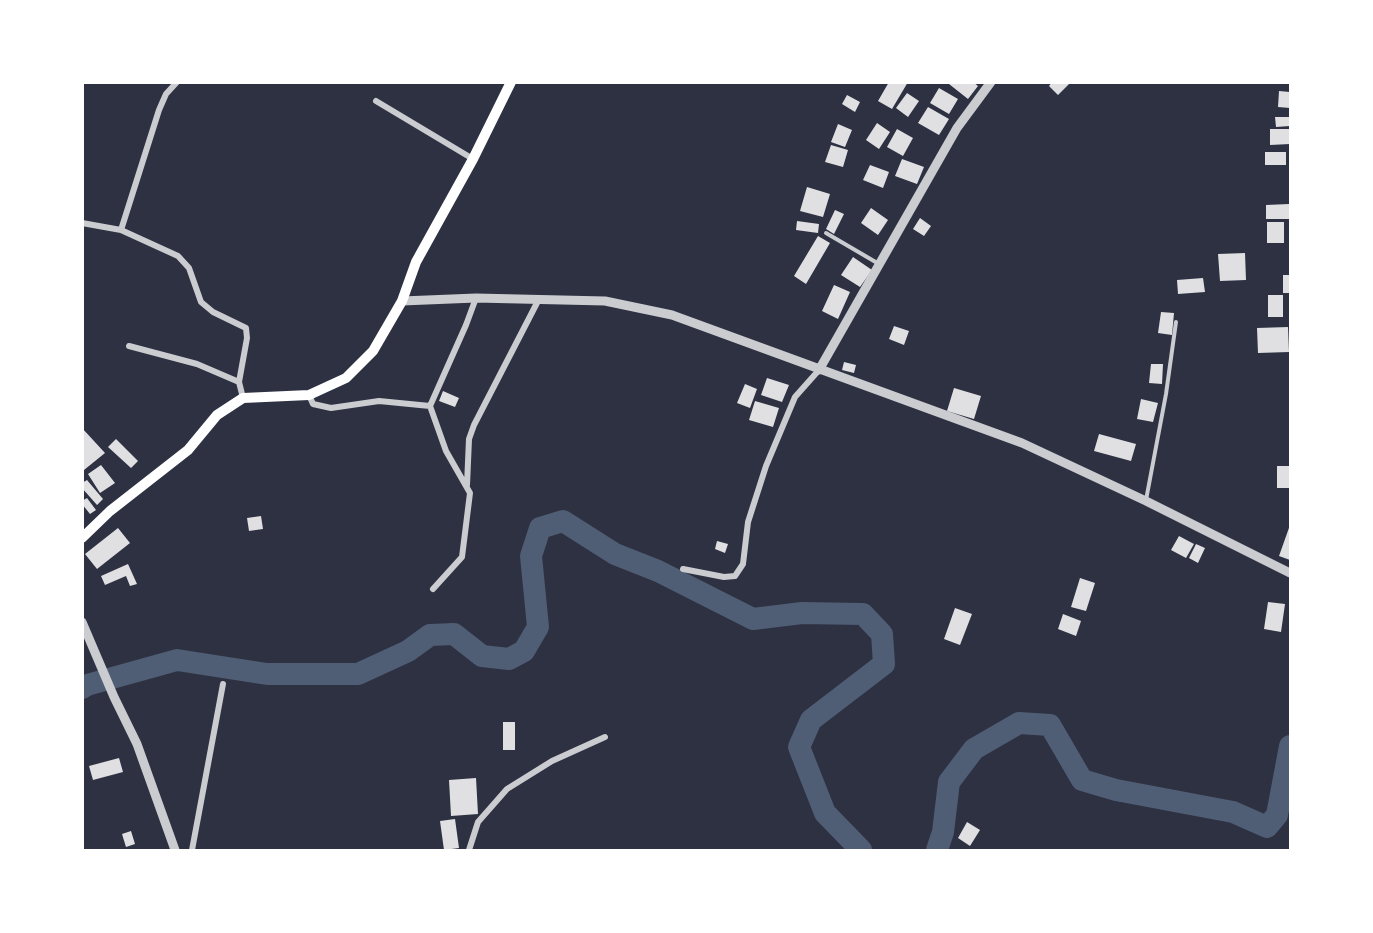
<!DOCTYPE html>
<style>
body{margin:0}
#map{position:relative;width:1373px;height:933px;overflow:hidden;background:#2d3142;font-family:Cabin,sans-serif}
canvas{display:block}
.frame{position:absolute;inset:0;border:84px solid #fff;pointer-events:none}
</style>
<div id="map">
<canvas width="1373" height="933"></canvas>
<div class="frame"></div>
</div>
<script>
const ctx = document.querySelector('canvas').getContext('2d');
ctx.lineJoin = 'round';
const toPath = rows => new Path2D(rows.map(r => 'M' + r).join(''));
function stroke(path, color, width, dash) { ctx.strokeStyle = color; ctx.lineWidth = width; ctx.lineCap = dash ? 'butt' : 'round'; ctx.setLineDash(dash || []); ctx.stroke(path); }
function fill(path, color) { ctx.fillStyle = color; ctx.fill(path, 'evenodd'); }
const river = toPath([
 [82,688,87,685,177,660,267,674,358,674,408,651,430,635,454,634,482,656,509,659,524,651,538,627,531,556,540,528,563,521,615,554,658,571,753,619,802,613,863,614,882,634,884,664,811,720,799,747,825,813,861,850],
 [937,850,943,832,949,782,974,749,1019,723,1050,725,1082,780,1116,790,1233,812,1267,827,1277,815,1290,746]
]);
const building = toPath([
 [889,82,908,82,892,109,878,101],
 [950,82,973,82,978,86,968,99,949,84],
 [1052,82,1071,82,1058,95,1049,86],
 [939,88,958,99,949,114,930,103],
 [1279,91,1290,92,1290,108,1278,107],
 [907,93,919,101,908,117,896,108],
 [847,95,860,102,855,112,842,104],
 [928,107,949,119,939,135,918,123],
 [1275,117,1290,117,1290,126,1276,127],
 [877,123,890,132,879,149,866,140],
 [838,124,852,130,845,147,831,142],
 [897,129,913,138,903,156,887,147],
 [1270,129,1290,129,1290,144,1270,145],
 [831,145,848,150,843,167,825,162],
 [1265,152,1286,152,1286,165,1265,165],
 [902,159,924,167,917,184,895,176],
 [870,165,889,172,883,188,863,180],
 [807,187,830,194,823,217,800,211],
 [1289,204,1289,219,1266,219,1266,205],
 [871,208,888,220,878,235,861,223],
 [835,210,844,214,834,234,826,229],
 [920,218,931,226,924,236,913,229],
 [797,221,819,224,818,233,796,230],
 [1267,222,1284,222,1284,243,1267,243],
 [818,236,830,243,806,284,794,276],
 [1245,253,1246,280,1220,281,1218,254],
 [853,257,872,270,860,287,841,275],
 [1283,275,1290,275,1290,293,1283,293],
 [1203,278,1205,292,1178,294,1177,280],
 [834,285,850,292,838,319,822,311],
 [1268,295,1283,295,1283,317,1268,317],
 [1161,312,1174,313,1172,335,1158,333],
 [894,326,909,331,904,345,889,339],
 [1288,327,1289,352,1258,353,1257,328],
 [844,362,856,365,854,373,842,370],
 [1151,364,1163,364,1162,384,1149,383],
 [767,378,789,385,782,402,761,395],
 [745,384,757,389,750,408,737,403],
 [954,388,981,396,974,419,947,411],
 [443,391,459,398,455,407,439,401],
 [1141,399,1158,403,1153,422,1137,419],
 [755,401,779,408,773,427,749,420],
 [82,428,105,453,84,470,82,468],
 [1099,434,1136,444,1131,461,1094,451],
 [116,439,138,461,131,468,108,447],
 [101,465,115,483,100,493,88,474],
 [1277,466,1290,466,1290,488,1277,488],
 [87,480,103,499,97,505,82,488,82,483],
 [87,498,96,510,90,514,82,504,82,501],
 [261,516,263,529,249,531,247,518],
 [1290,525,1290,560,1279,556],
 [118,528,130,543,97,569,85,554],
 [1179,536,1194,544,1186,558,1171,550],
 [717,541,728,544,725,553,715,549],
 [1196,544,1205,548,1198,563,1189,558],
 [128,564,137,584,130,586,126,576,105,585,101,576],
 [1080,578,1095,583,1086,611,1071,607],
 [1268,602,1285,604,1281,632,1264,629],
 [955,608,972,614,960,645,944,639],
 [1063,614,1081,621,1076,636,1058,629],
 [503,722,515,722,515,750,503,750],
 [119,758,123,772,93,780,89,766],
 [476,778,478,814,451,816,449,780],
 [455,819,459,848,444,850,440,821],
 [967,822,980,830,970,846,958,838],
 [131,831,135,844,126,847,122,834]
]);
const service = toPath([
 [826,233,879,264],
 [1146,500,1166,394,1176,322]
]);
const minor = toPath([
 [177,82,166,94,159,110,121,230,178,256,189,268,201,302,213,312,246,328,247,338,239,382,243,398],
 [376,101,473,159],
 [82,223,121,230],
 [129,346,197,364,239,382],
 [309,395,313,404,331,408,379,401,430,406],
 [430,406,446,451,470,493,462,557,433,589],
 [430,406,466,325,476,298],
 [467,485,469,439,474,425,539,299],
 [683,569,724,577,735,576,743,564,748,522,766,466,795,397,819,370],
 [192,850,223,684],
 [469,850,478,822,507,789,552,761,605,737]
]);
const tertiary = toPath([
 [402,301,476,298,605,301,672,315,1022,443,1146,501,1290,573],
 [819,370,957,128,991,82],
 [82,622,114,697,137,744,175,850]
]);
const secondary = toPath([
 [82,538,110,511,188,450,217,415,243,398,309,395,346,378,373,351,402,301,416,262,473,159,511,82]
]);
stroke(river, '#4f5d75', 22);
fill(building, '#e0e0e3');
stroke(service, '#caccd0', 4);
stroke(minor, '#caccd0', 6);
stroke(tertiary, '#caccd0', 9);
stroke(secondary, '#fff', 10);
</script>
